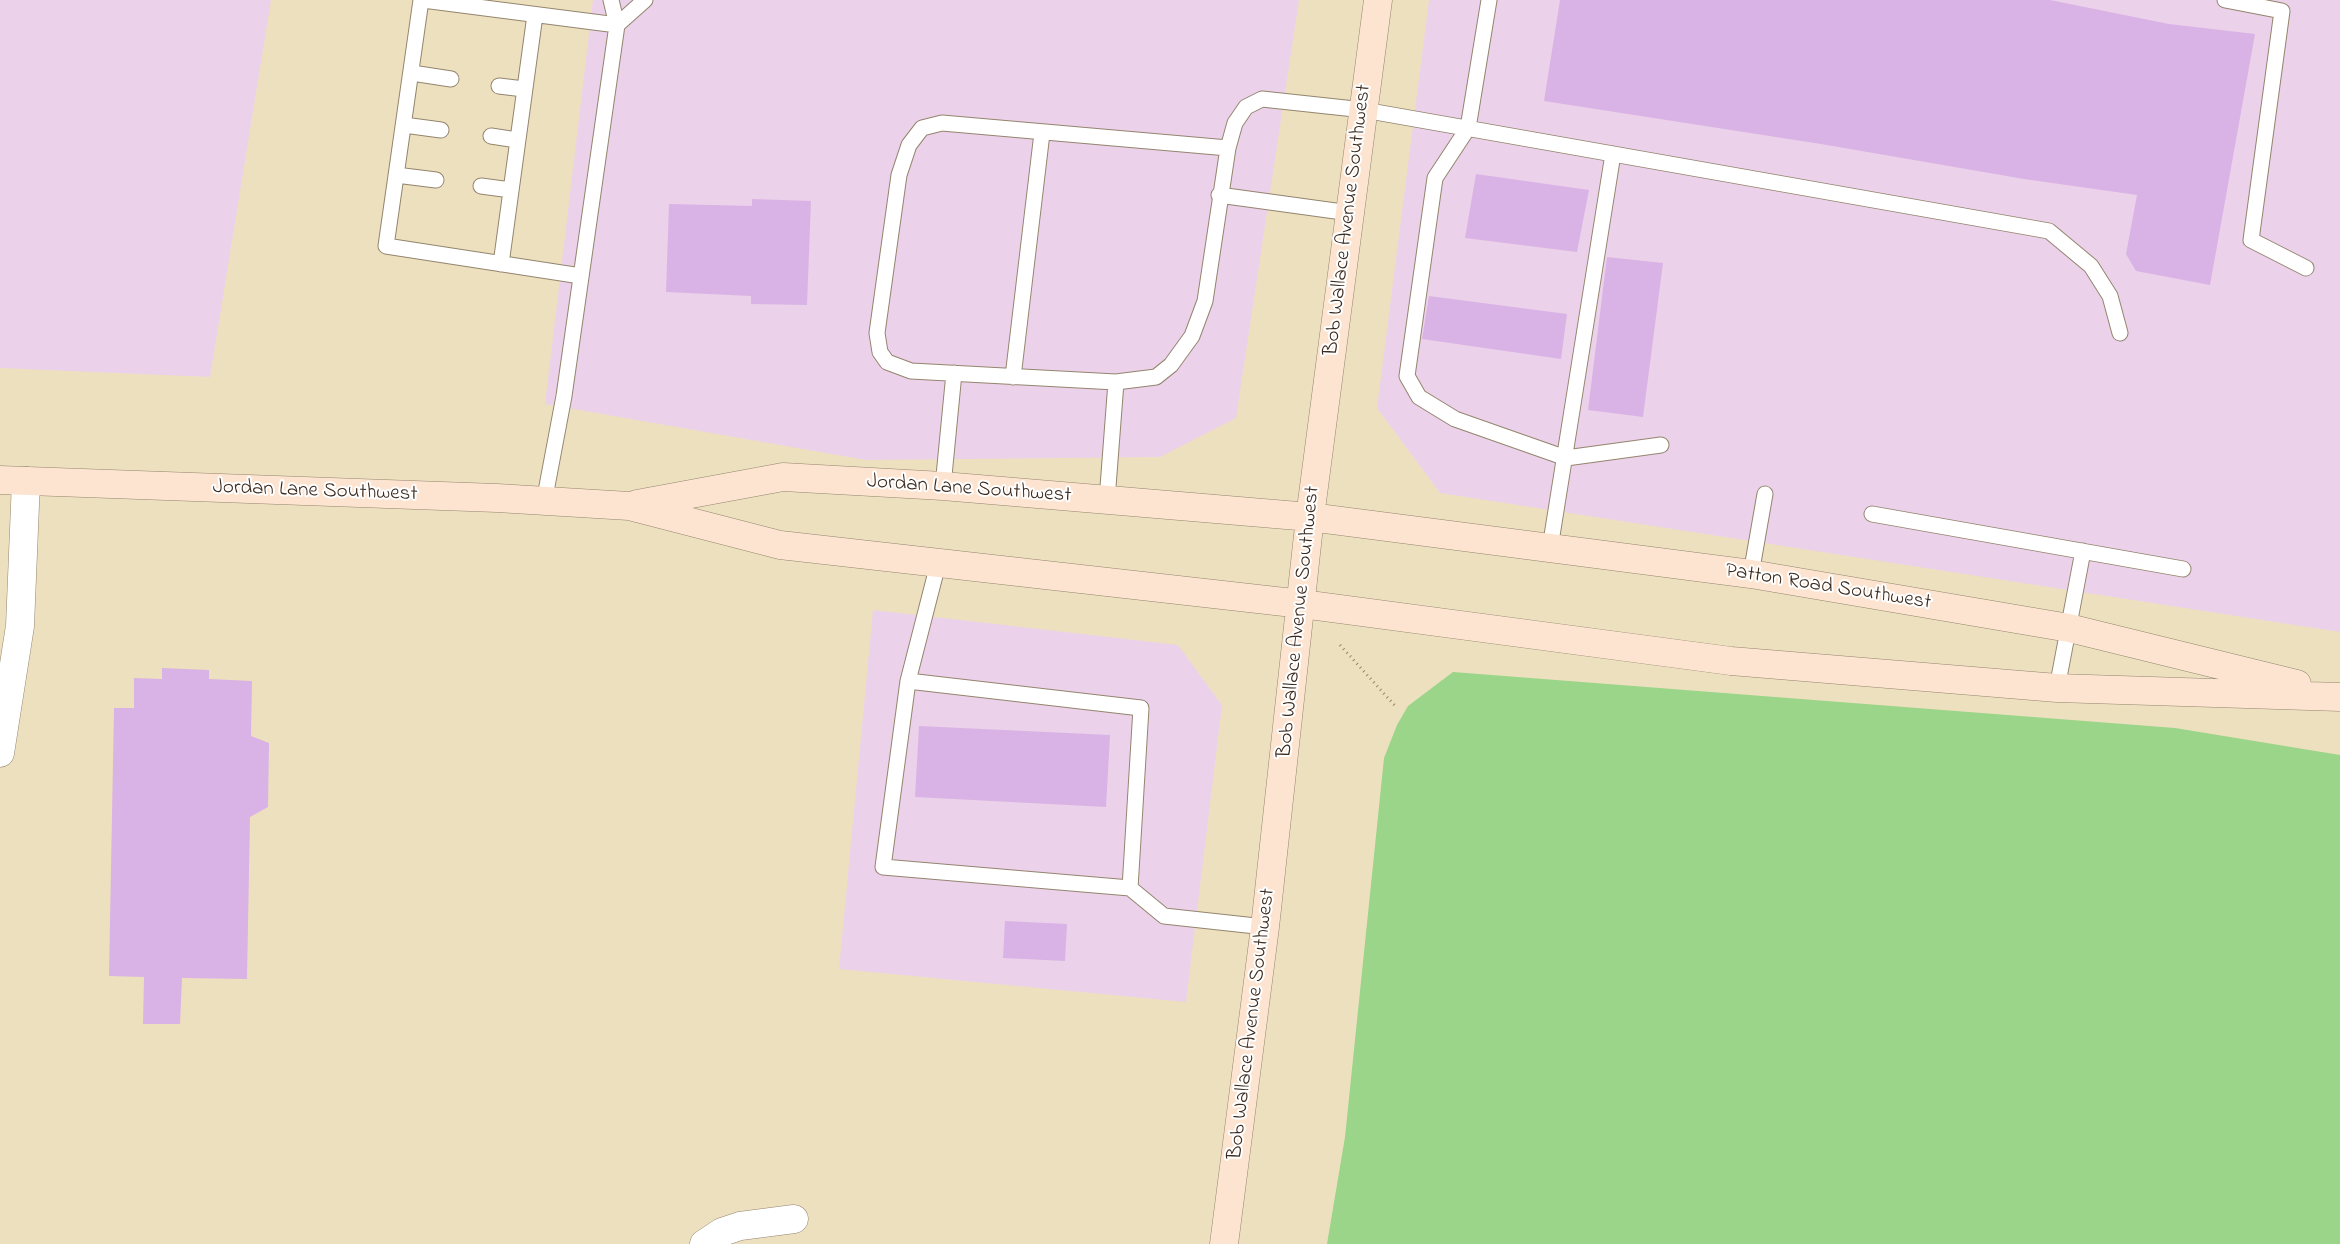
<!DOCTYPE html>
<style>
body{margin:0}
canvas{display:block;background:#ede0bf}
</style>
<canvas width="2340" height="1244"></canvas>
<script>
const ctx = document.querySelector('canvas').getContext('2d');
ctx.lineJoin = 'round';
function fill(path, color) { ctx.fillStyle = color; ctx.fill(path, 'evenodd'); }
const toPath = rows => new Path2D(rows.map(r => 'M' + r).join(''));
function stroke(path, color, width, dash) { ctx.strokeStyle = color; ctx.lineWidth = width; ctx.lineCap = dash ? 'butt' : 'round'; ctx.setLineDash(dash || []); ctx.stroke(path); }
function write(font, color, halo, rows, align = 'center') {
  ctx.font = font + ' "Indie Flower",sans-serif'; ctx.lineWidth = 4; ctx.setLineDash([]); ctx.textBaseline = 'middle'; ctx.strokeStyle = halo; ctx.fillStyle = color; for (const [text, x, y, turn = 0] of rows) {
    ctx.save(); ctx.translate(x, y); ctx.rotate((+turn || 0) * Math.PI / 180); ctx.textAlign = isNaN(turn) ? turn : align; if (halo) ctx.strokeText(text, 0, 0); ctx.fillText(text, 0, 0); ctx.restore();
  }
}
const built = toPath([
 [0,0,271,0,210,377,0,368],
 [593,0,1299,0,1236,418,1160,457,866,460,545,404],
 [1429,0,2340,0,2340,632,1440,493,1377,408],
 [873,610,1178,645,1222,705,1186,1002,839,969]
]);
const green = toPath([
 [1453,672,2175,728,2340,755,2340,1244,1327,1244,1345,1137,1384,758,1397,725,1408,706]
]);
const building = toPath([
 [1560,0,2050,0,2169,24,2255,34,2210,285,2136,271,2126,254,2137,195,2024,179,1821,144,1544,101],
 [1476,174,1589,190,1577,252,1465,238],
 [752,199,811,201,807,305,751,304,751,296,666,292,669,204,752,206],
 [1607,257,1663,263,1643,417,1588,410],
 [1429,296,1567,314,1561,359,1422,339],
 [162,668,209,670,209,679,252,681,251,736,269,743,268,807,250,817,247,979,182,978,180,1024,143,1024,144,977,109,976,114,708,134,708,134,678,162,679],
 [919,726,1110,735,1106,807,915,797],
 [1005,921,1067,924,1065,961,1003,958]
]);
const path = toPath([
 [1340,645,1397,708]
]);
const lane = toPath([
 [421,0,386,246,581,276],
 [423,0,617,25,645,0],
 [1489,0,1468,128,1435,178,1407,376,1419,397,1455,419,1566,458,1661,445],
 [2225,0,2282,11,2251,240,2306,268],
 [412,73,451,79],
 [499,86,524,89],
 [404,125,441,130],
 [491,136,517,140],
 [1228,148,942,123,922,128,909,145,899,175,877,333,880,352,887,362,911,371,1116,382,1156,377,1171,365,1192,336,1205,301,1228,148,1235,123,1246,107,1262,99,1364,110,2049,231,2091,266,2110,296,2120,333],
 [396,175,436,180],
 [481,186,511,190],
 [1219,195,1350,213],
 [501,264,535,15],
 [1013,377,1042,133],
 [943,486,954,373],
 [1107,500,1116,382],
 [544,502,564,396,617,25,611,0],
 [1872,514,2183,569],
 [1550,548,1613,154],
 [938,564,908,681,883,867,1130,888,1164,916,1265,927],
 [1751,574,1765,494],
 [908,681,1141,708,1130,888],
 [2057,688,2083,551]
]);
const street = toPath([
 [0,753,20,626,26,481],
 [704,1244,722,1232,740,1226,794,1219]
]);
const secondary = toPath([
 [0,480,497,498,629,506,780,545,1302,604,1731,661,2057,688,2340,697],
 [637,504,783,477,943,486,1310,517,1751,574,2069,628,2297,684],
 [1224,1244,1265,927,1310,517,1378,0]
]);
const streetNames = [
 ["Bob Wallace Avenue Southwest",1349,220,-83],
 ["Jordan Lane Southwest",969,490,4],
 ["Jordan Lane Southwest",315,492,2],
 ["Patton Road Southwest",1828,588,9],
 ["Bob Wallace Avenue Southwest",1300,622,-84],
 ["Bob Wallace Avenue Southwest",1253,1024,-83]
];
fill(built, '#ecd1ea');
fill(green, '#9ad589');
fill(building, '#d9b3e5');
stroke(lane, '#94856e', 17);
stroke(street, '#94856e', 29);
stroke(secondary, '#94856e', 29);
stroke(path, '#94856e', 3, [1, 4]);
stroke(lane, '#fff', 15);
stroke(street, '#fff', 28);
stroke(secondary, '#fde4d1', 28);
write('21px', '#3b2a1e', '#fff', streetNames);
</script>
